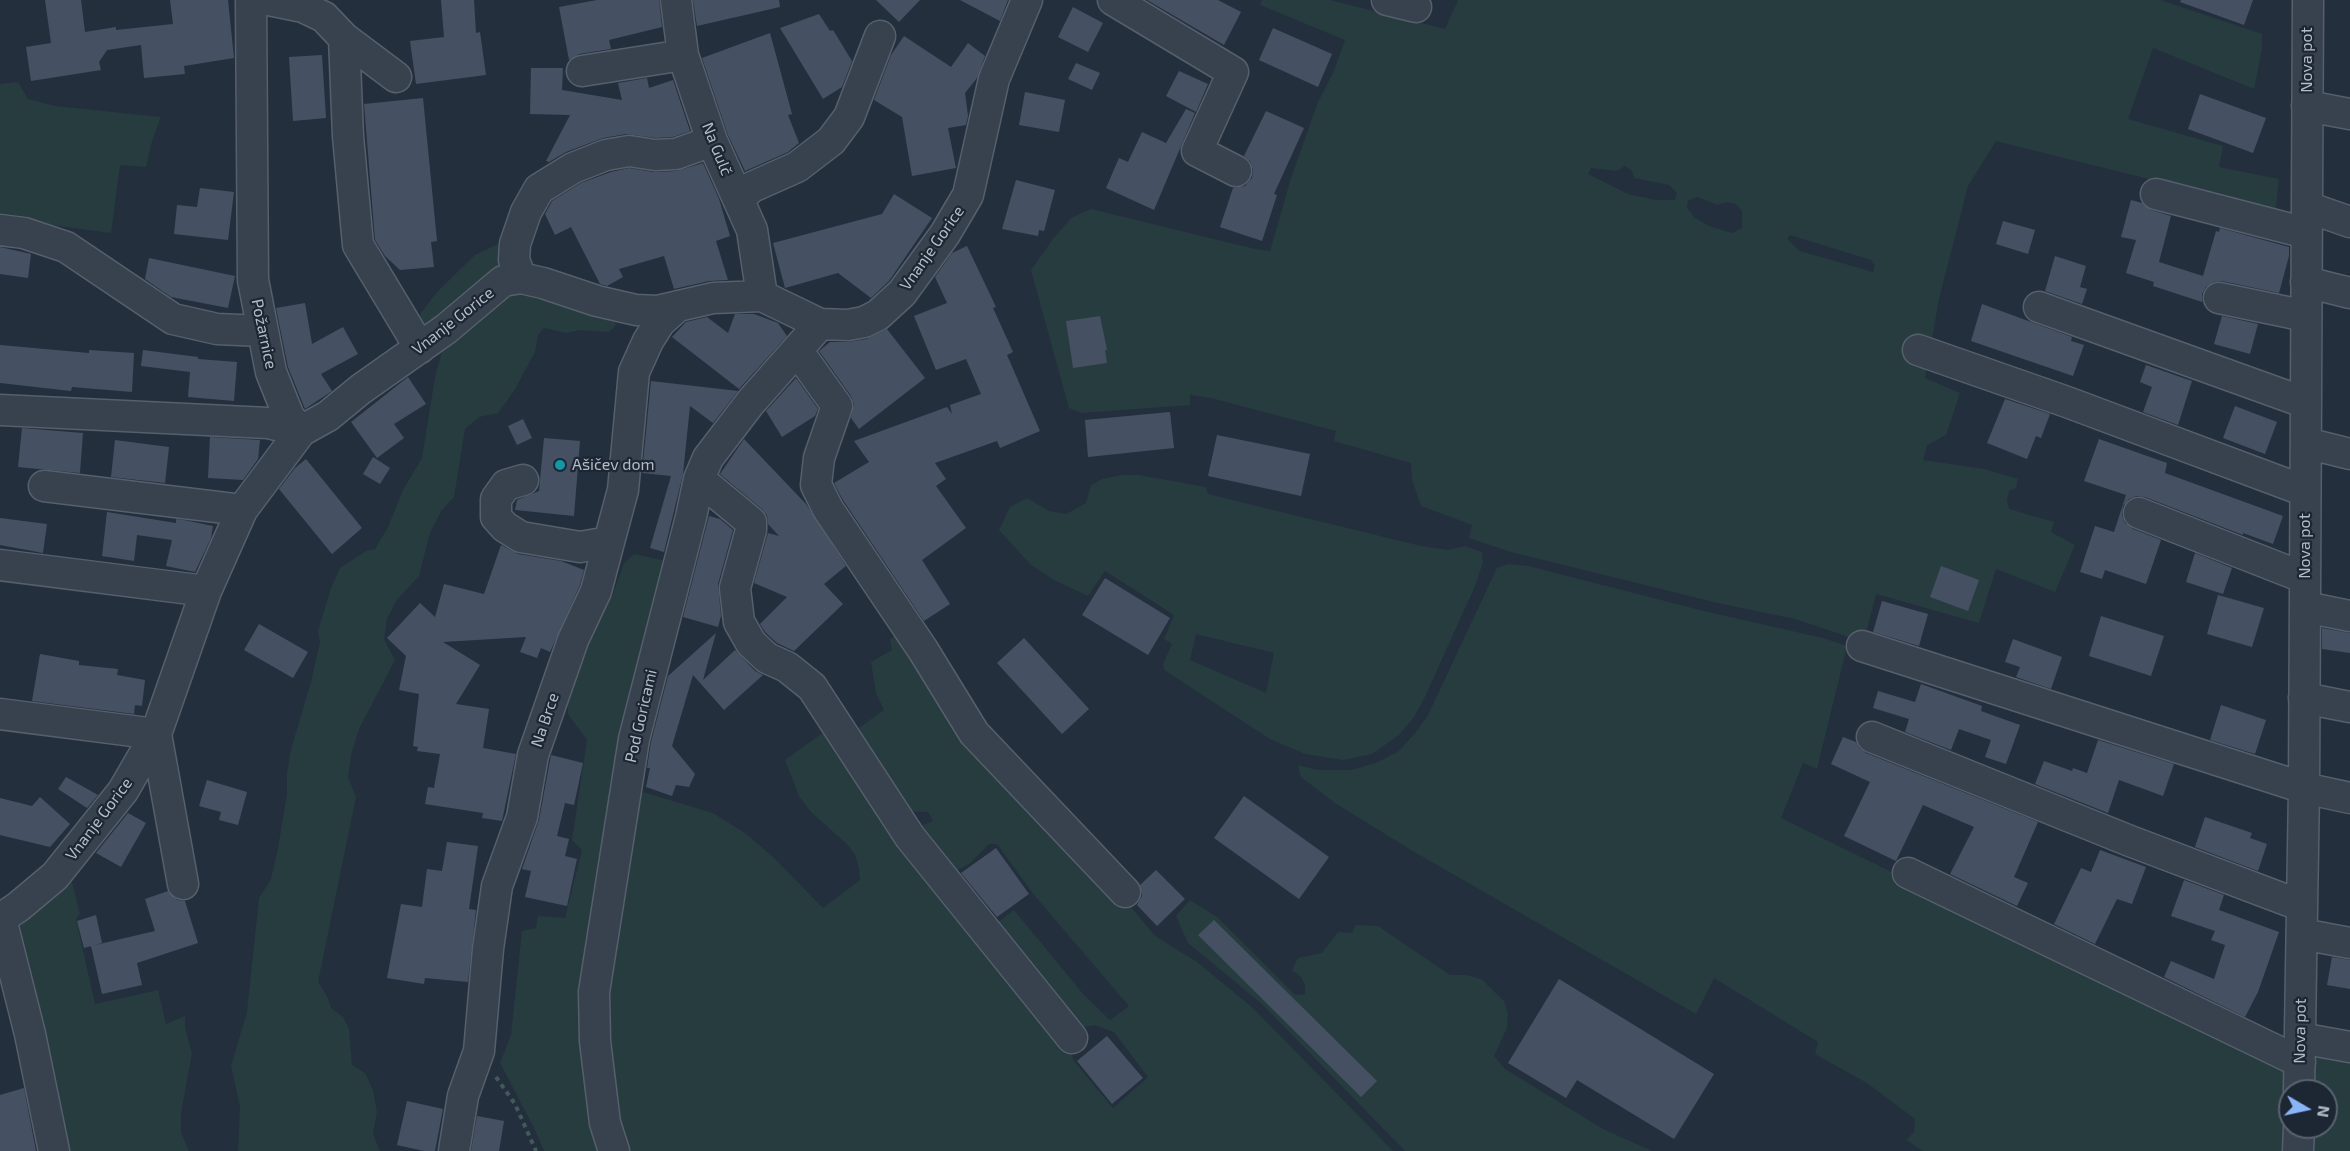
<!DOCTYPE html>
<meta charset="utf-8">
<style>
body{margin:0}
#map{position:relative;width:2350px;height:1151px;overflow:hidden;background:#242f3e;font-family:"Exo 2",sans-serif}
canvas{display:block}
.north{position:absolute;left:2278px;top:1079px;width:60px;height:60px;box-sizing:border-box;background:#1d2633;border:2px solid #59626f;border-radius:50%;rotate:99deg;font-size:16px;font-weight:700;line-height:24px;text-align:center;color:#b4bcc9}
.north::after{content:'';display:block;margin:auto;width:21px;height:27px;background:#8ab4f8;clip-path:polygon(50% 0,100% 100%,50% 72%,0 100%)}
</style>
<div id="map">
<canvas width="2350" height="1151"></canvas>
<div class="north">N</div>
</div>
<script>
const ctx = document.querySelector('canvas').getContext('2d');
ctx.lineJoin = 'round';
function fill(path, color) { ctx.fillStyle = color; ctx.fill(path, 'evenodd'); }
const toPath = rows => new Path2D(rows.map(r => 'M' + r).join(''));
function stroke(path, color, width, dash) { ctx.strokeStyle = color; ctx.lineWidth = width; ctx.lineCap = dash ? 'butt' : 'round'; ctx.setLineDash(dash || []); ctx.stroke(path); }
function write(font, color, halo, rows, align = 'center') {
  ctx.font = font + ' "Exo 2",sans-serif'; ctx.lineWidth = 4.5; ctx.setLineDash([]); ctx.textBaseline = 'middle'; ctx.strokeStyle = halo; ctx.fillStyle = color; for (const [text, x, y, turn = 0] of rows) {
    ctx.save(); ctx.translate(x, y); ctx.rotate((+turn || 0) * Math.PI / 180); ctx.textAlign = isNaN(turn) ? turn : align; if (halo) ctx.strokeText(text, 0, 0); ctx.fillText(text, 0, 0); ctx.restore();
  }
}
const green = toPath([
 [1262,0,1330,0,1445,29,1458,0,2160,0,2262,34,2262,49,2254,89,2153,48,2128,119,2223,146,2219,167,2279,179,2275,215,2229,199,1996,141,1968,186,1939,299,1925,378,1960,393,1946,435,1927,445,1923,460,1984,469,2018,479,2016,488,2009,491,2007,500,2009,509,2054,522,2051,532,2075,545,2055,592,1996,569,1979,623,1876,594,1864,642,1795,619,1722,604,1511,552,1469,538,1472,525,1421,506,1412,480,1411,463,1334,441,1336,431,1211,398,1190,395,1190,405,1081,413,1069,408,1031,270,1053,239,1071,218,1091,209,1255,249,1270,251,1291,178,1318,102,1333,73,1345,40,1260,5],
 [1625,166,1632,171,1634,178,1669,185,1677,193,1675,200,1656,200,1628,194,1588,174,1591,168,1617,171],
 [1697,197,1718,205,1726,202,1736,204,1742,211,1742,228,1732,233,1709,226,1695,218,1687,208,1688,201],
 [1790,235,1871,260,1875,266,1873,272,1800,251,1787,239],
 [18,82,28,99,55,106,161,117,152,141,146,167,120,165,111,233,0,218,0,84],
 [498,244,506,246,505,267,424,328,419,323,421,313,437,292,475,255],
 [523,289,613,318,616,325,609,332,580,330,566,333,544,328,538,335,535,352,514,391,498,413,479,417,465,429,454,497,441,511,430,533,419,576,396,601,387,619,384,639,395,660,359,729,351,755,348,777,356,797,318,982,327,996,331,1008,343,1017,349,1029,352,1065,365,1073,373,1090,377,1112,373,1134,380,1151,238,1151,240,1107,231,1066,247,1012,259,898,271,879,278,848,287,794,287,775,290,753,311,682,320,642,318,631,331,588,340,568,366,551,375,549,388,527,403,490,422,458,435,377,444,344,507,291],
 [1122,475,1139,475,1206,487,1208,494,1224,498,1421,546,1448,550,1465,546,1482,552,1483,562,1475,586,1424,699,1414,717,1399,735,1372,754,1343,760,1305,754,1270,739,1164,670,1163,664,1172,644,1164,639,1174,615,1105,571,1088,596,1054,580,1031,565,999,530,1010,507,1027,498,1049,511,1066,514,1086,503,1091,485,1102,479],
 [1196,634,1274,653,1266,693,1190,660],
 [634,554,666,561,621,731,609,827,604,1151,544,1151,534,1128,500,1063,511,1035,522,931,536,928,538,916,565,918,582,850,572,840,587,740,568,714,568,687,582,654,613,594,624,563],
 [1508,564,1528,566,1708,612,1823,638,1847,646,1817,769,1803,763,1781,818,2275,1059,2287,1076,2287,1151,1923,1151,1906,1140,1914,1132,1915,1119,1867,1083,1815,1054,1818,1042,1714,978,1696,1014,1411,850,1335,803,1301,777,1298,765,1317,770,1351,770,1376,763,1399,751,1416,732,1428,715,1497,568],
 [903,632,1155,936,1197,962,1253,1008,1393,1151,623,1151,602,1004,636,790,713,813,745,833,773,857,823,908,860,880,859,869,855,855,848,845,811,812,799,796,785,760,828,729,1070,1050,1074,1061,1113,1108,1148,1077,1114,1032,1094,1025,1077,1029,997,923,1014,910,1084,995,1110,1020,1129,1006,1034,895,997,844,989,844,969,864,951,873,916,828,933,821,928,812,901,811,849,735,884,710,876,693,871,662,892,650,890,639],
 [65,880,72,882,80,914,76,919,95,1004,158,990,166,1024,185,1016,185,1027,192,1053,181,1114,181,1132,189,1151,60,1151,11,931],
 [1190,900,1217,917,1295,995,1305,994,1305,986,1301,977,1292,970,1298,958,1322,953,1338,932,1352,933,1356,925,1378,926,1450,975,1466,975,1481,979,1504,1001,1508,1014,1507,1028,1494,1056,1505,1069,1603,1129,1652,1151,1405,1151,1262,1004,1188,943,1176,916],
 [2310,1049,2350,1055,2350,1151,2307,1151,2307,1127,2326,1127,2326,1091,2308,1091]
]);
const building = toPath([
 [45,0,81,0,85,32,116,27,116,30,173,24,170,0,228,0,234,58,184,66,185,74,144,78,141,45,107,50,99,62,101,70,31,81,26,47,51,43],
 [441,0,474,0,476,33,480,32,486,75,416,84,410,41,444,37],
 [597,0,659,0,662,27,609,40,611,49,579,54,569,60,559,7],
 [693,0,779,0,780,7,697,26],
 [876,0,920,0,899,22],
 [960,0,1008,0,1000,21],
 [1147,0,1218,0,1241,12,1224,45],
 [2181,0,2253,0,2244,25,2180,2],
 [1073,7,1103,23,1088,52,1058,37],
 [819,14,830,31,833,30,852,61,842,87,823,99,780,28],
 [1273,28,1332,54,1318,87,1259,60],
 [770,33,792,114,788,115,799,143,788,152,745,171,728,135,702,58],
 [904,36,951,67,968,43,985,56,977,78,965,93,968,116,966,125,948,128,956,168,912,176,902,117,874,100,891,55],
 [322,55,326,118,293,121,289,57],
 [1076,63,1100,73,1092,90,1068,79],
 [531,68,563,68,562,90,622,100,618,83,647,78,649,88,673,80,690,131,673,137,656,138,626,134,603,138,566,152,549,162,546,161,570,115,530,114],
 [1179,71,1208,84,1196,112,1166,96],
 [1025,92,1065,100,1059,132,1019,125],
 [2200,94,2266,118,2253,153,2188,129],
 [423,98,437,241,431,242,434,267,400,270,385,256,375,240,364,104],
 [1186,109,1195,113,1154,210,1106,188,1119,158,1128,162,1142,132,1166,143],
 [1266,111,1304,128,1274,194,1277,195,1262,241,1220,227,1233,188,1245,186,1252,178,1253,170,1250,161,1244,156],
 [703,163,719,199,730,236,716,241,728,280,709,281,674,289,664,256,619,269,623,277,607,286,600,284,571,227,555,235,545,214,552,201,581,183,611,172,629,168,653,172,677,171],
 [1016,180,1055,190,1044,231,1039,230,1038,236,1002,229],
 [200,188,234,192,228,240,174,234,177,205,197,207],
 [894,194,932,218,889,281,871,298,838,273,785,288,773,243,882,214],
 [2131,200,2142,203,2151,210,2171,216,2159,262,2203,276,2216,231,2219,232,2220,228,2289,247,2289,256,2279,293,2222,281,2214,282,2206,287,2202,294,2202,302,2153,286,2154,282,2126,273,2136,240,2121,237],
 [2003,221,2035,230,2028,254,1996,244],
 [967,246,996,307,993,308,1013,352,1007,355,1040,431,1000,448,997,441,935,463,946,479,936,486,966,528,922,560,950,604,924,621,843,500,834,483,869,462,854,441,947,407,952,414,950,405,981,394,966,359,936,370,914,316,947,303,935,277,952,253],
 [0,247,31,254,28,278,0,274],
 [2055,256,2086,266,2080,287,2087,289,2082,304,2045,291],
 [149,258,235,276,228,308,171,297,145,279],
 [305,303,312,344,343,327,358,354,321,374,332,391,305,409,288,367,276,308],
 [1982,304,2072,337,2071,341,2084,345,2073,376,1971,341],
 [735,314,754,314,778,323,787,336,739,389,672,337,686,322,707,317,728,333],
 [1100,316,1107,350,1105,350,1107,363,1073,368,1066,321],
 [2222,316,2258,324,2250,354,2214,344],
 [887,329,925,378,859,429,851,418,854,404,851,396,819,351,830,342,848,342,867,339],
 [0,345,89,353,89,350,134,353,132,392,72,387,71,391,0,383],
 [143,350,198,357,198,359,237,362,234,401,188,397,190,372,141,366],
 [2146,365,2192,381,2178,425,2143,412,2152,387,2140,382],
 [408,377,426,404,394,424,404,438,377,458,351,422],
 [796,378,818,409,815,416,782,437,766,411],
 [651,381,738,391,713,423,690,406,683,474,664,552,650,548,671,476,642,473],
 [2005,399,2050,414,2041,438,2036,436,2027,459,1987,443],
 [2235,406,2277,422,2265,454,2223,438],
 [1170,412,1174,448,1088,457,1085,420],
 [523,419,532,438,517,445,508,426],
 [22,428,83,433,80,473,18,467],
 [1217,435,1310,454,1301,496,1208,476],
 [210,437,260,440,258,459,243,480,208,478],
 [544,438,580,441,574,516,515,510,517,500,539,491],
 [744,439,806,504,846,566,824,584,843,604,794,651,777,643,765,632,760,624,787,597,754,583,768,533,779,536,768,524,767,515,762,509,720,474],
 [2099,439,2167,463,2165,473,2283,516,2273,544,2243,533,2243,535,2145,497,2137,496,2129,499,2123,506,2122,515,2125,523,2133,529,2161,540,2146,584,2105,570,2102,579,2080,572,2095,526,2114,532,2126,495,2084,481],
 [115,440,169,447,165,483,111,477],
 [373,457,390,468,380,484,363,474],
 [306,459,362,528,332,554,279,489,295,468],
 [107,512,176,523,176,519,184,520,213,526,211,538,195,572,166,566,172,540,137,535,134,561,102,556],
 [709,516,720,519,733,530,718,584,721,616,718,627,683,617],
 [0,518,47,524,43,553,0,545],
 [501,545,518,554,561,561,584,570,580,585,550,652,541,648,537,658,520,652,526,637,443,642,480,665,456,704,489,709,483,748,516,754,502,821,482,818,483,813,425,804,428,787,434,788,440,754,417,751,418,747,413,746,419,694,399,690,406,656,387,638,420,603,435,617,444,584,484,594],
 [2195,553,2232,568,2223,594,2186,582],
 [1941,566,1979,580,1968,611,1930,597],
 [1105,578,1170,618,1148,655,1082,615],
 [2218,595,2264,608,2252,647,2207,634],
 [1882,601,1928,614,1919,646,1873,632],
 [2101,616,2164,636,2151,676,2089,656],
 [259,624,308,652,293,678,244,650],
 [2322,628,2350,633,2350,653,2322,649],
 [716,633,703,680,735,650,755,671,763,675,724,710,693,675,672,746,695,774,689,787,676,785,672,796,646,787,650,768,647,768,651,742,668,676],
 [1024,638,1089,709,1062,734,997,663],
 [2013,639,2062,657,2051,689,2016,677,2020,667,2005,662],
 [40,654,79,661,79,665,118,669,117,675,145,680,142,706,135,705,134,714,32,701],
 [1921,684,1982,706,1981,711,2020,725,2006,764,1985,757,1991,740,1959,729,1951,750,1905,732,1909,719,1873,708,1878,691,1915,702],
 [2221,705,2266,720,2255,754,2210,740],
 [1843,737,1856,742,1859,748,1866,753,2038,822,2014,877,2028,883,2017,906,1950,874,1974,827,1923,805,1896,861,1844,836,1870,782,1831,764],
 [2098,740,2174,764,2163,796,2119,780,2108,813,2035,784,2044,761,2072,771,2073,768,2087,773],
 [551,755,583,763,574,805,565,803,557,836,569,839,565,856,577,859,567,906,525,897,531,871,522,869,539,820],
 [66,777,98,795,87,808,58,789],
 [207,780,247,792,238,825,219,820,221,812,199,806],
 [1244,796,1329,857,1299,899,1214,838],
 [40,797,70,824,50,847,0,835,0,798,32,806],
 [128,813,146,823,121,867,96,853],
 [2205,817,2252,833,2250,838,2267,844,2258,871,2195,847],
 [447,842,478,846,469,909,476,910,468,982,425,978,424,984,387,978,401,904,422,907,427,869,442,871],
 [996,848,1029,894,997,917,961,873],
 [2100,850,2146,867,2132,904,2117,899,2095,944,2054,924,2081,868,2091,872],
 [1156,870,1185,899,1157,926,1137,905,1142,896,1140,885],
 [2184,880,2224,895,2219,910,2279,932,2258,992,2245,1017,2164,977,2171,961,2214,979,2225,945,2211,940,2215,931,2171,916],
 [168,891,177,900,185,901,198,943,137,963,142,985,102,994,91,946,155,931,145,899],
 [96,915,102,943,84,948,77,921],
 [1214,920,1377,1081,1361,1097,1198,935],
 [2332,957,2350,960,2350,989,2327,985],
 [1559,979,1714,1074,1674,1139,1577,1080,1566,1098,1508,1063],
 [1107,1036,1143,1078,1112,1104,1077,1061],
 [24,1088,36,1151,0,1151,0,1095],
 [407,1101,443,1109,435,1151,424,1151,397,1145],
 [477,1116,504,1121,499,1151,471,1151]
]);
const path = toPath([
 [496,1077,515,1104,536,1151]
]);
const minor = toPath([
 [251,0,253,280,271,372,289,417,301,431],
 [269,0,303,7,324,17,344,38,348,136,358,245,420,348],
 [676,0,683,55,712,141,752,230,762,296],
 [1113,0,1233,72,1197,151,1236,171],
 [1387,0,1416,7],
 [344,38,396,77],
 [582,71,683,55],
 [2307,106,2350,114],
 [2156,194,2306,233],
 [738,199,752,187,797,167,831,141,849,117,880,36],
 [2307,207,2350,222],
 [0,230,24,233,66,247,173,319,217,329,262,331],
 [521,278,514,260,515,244,526,212,539,189,573,168,606,155,629,151,655,155,676,154,712,141],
 [2306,282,2350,293],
 [2219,298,2306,316],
 [2039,307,2306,403],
 [797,350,837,406,819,458,816,485,828,509,923,650,974,733,1125,892],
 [1918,350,2067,402,2305,491],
 [0,410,268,423,301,431],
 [2306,443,2350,454],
 [699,479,751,522,751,530,735,588,739,622,751,643,767,658,787,667,812,687,910,837,1072,1038],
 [523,480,506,485,496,499,496,517,505,527,521,537,580,547,609,542],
 [44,486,242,510],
 [2139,513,2305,578],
 [0,565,206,591],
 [2305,607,2350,616],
 [1862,646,2304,788,2350,798],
 [2304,698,2350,707],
 [0,714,156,734,183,884],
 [1872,737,2130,841,2302,906],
 [1908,873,2300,1062],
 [0,919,18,907,55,876,123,791,156,734,206,591,242,510,301,431,328,416,361,389,446,329,503,281,521,278,543,283,597,301,636,310,657,311,713,298,762,296,820,324,848,325,864,322,878,315,902,293,945,234,968,195,994,79,1027,0],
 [1,919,30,1034,54,1151],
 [2302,934,2350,943],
 [2300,1038,2350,1047],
 [2299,1091,2304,788,2308,0],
 [454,1151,463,1096,479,1051,488,949,497,886,522,817,533,755,573,640,596,591,609,542,623,490,634,372,648,341,660,322,678,306],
 [614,1151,605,1123,595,1041,594,992,634,739,691,517,699,479,708,458,750,403,820,324],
 [2298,1151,2299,1127]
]);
const markers = [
 [560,465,6,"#0f9aa8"]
];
const streetNames = [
 ["Nova pot",2307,60,-90],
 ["Na Gulč",717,149,68],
 ["Vnanje Gorice",932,248,-55],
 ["Vnanje Gorice",453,321,-38],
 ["Požarnice",264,334,78],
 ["Nova pot",2305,546,-90],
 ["Pod Goricami",641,716,-77],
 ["Na Brce",545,720,-71],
 ["Vnanje Gorice",99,819,-53],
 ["Nova pot",2300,1031,-89]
];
const poiNames = [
 ["Ašičev dom",572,465]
];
fill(green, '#263c3f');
fill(building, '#455162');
stroke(minor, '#565f6c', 33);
stroke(path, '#44595c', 4, [4.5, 4.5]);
stroke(minor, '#38414e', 30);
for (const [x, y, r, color] of markers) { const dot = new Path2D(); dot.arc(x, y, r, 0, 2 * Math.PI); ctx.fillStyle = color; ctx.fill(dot); stroke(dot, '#1d2633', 2); }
write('16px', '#b4bcc9', '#1d2633', streetNames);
write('16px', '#b4bcc9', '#1d2633', poiNames, 'left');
</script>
